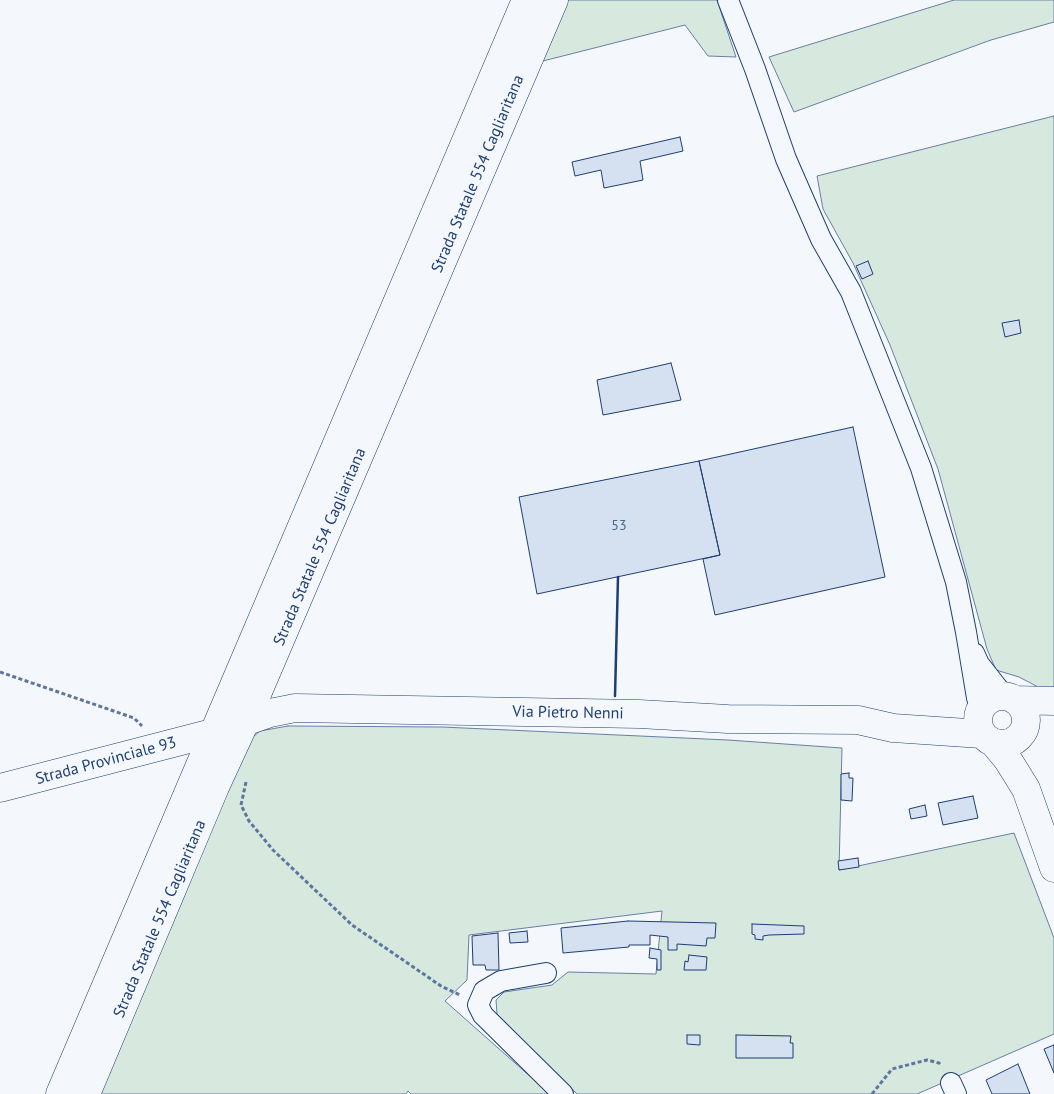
<!DOCTYPE html>
<style>
body{margin:0}
canvas{display:block;background:#f4f7fb}
</style>
<canvas width="1054" height="1094"></canvas>
<script>
const ctx = document.querySelector('canvas').getContext('2d');
ctx.lineJoin = 'round';
function fill(path, color) { ctx.fillStyle = color; ctx.fill(path, 'evenodd'); }
const toPath = rows => new Path2D(rows.map(r => 'M' + r).join(''));
function stroke(path, color, width, dash) { ctx.strokeStyle = color; ctx.lineWidth = width; ctx.lineCap = dash ? 'butt' : 'round'; ctx.setLineDash(dash || []); ctx.stroke(path); }
function write(font, color, halo, rows, align = 'center') {
  ctx.font = font + ' "PT Sans",sans-serif'; ctx.lineWidth = 4; ctx.setLineDash([]); ctx.textBaseline = 'middle'; ctx.strokeStyle = halo; ctx.fillStyle = color; for (const [text, x, y, turn = 0] of rows) {
    ctx.save(); ctx.translate(x, y); ctx.rotate((+turn || 0) * Math.PI / 180); ctx.textAlign = isNaN(turn) ? turn : align; if (halo) ctx.strokeText(text, 0, 0); ctx.fillText(text, 0, 0); ctx.restore();
  }
}
const green = toPath([
 [566,0,717,0,736,57,708,56,685,25,543,61,549,38,566,0],
 [954,0,1054,0,1054,22,991,40,794,112,769,57,954,0],
 [1054,116,1054,690,1044,690,1019,677,996,670,987,649,938,469,890,345,853,263,823,209,817,176,1054,116],
 [288,726,442,727,728,740,842,748,839,870,1014,833,1054,938,1054,1034,917,1094,577,1094,497,1014,496,1000,504,992,552,985,568,972,656,974,662,911,469,935,467,980,445,1001,550,1094,411,1094,408,1091,406,1094,99,1094,181,904,246,743,260,731,288,726]
]);
const building = toPath([
 [680,137,683,151,640,161,643,180,604,188,601,170,575,176,572,162,680,137],
 [868,261,873,274,862,279,856,266,868,261],
 [1019,320,1021,333,1005,337,1002,323,1019,320],
 [671,363,681,400,603,415,597,380,671,363],
 [853,427,885,577,715,615,703,559,720,555,699,461,853,427],
 [699,461,720,555,537,594,519,497,699,461],
 [849,773,849,778,853,778,852,801,841,800,841,774,849,773],
 [973,796,978,818,943,825,938,803,973,796],
 [925,805,927,816,911,819,909,809,925,805],
 [858,858,859,867,839,870,838,861,858,858],
 [628,921,716,923,715,938,707,938,706,946,677,944,677,950,668,950,668,937,650,935,650,945,629,945,629,947,563,953,561,928,628,921],
 [752,924,804,926,804,934,769,935,763,936,763,940,755,939,755,935,752,934,752,924],
 [527,931,528,942,510,943,509,933,527,931],
 [498,933,499,970,486,970,485,965,473,965,472,936,498,933],
 [650,948,661,950,661,970,657,970,657,959,649,958,650,948],
 [689,955,707,957,706,970,684,970,685,961,688,962,689,955],
 [687,1035,700,1035,700,1045,687,1044,687,1035],
 [736,1035,791,1036,790,1043,793,1043,793,1058,736,1058,736,1035],
 [1054,1045,1054,1073,1044,1049,1054,1045],
 [1018,1064,1030,1094,992,1094,986,1080,1018,1064]
]);
const path = toPath([
 [0,672,134,718,142,726],
 [246,782,241,805,249,821,273,850,352,925,441,986,460,995],
 [872,1094,892,1069,927,1060,939,1063,941,1065]
]);
const street = toPath([
 [728,0,755,69,786,159,821,239,851,292,921,468,956,582,966,632,977,698,982,707],
 [974,653,979,664,1004,696],
 [546,973,501,981,484,991,478,1005,483,1015,563,1094],
 [951,1083,956,1094]
]);
const secondary = toPath([
 '978 720a24 24 0 1 1 48 0a24 24 0 1 1-48 0Z',
 [1015,700,1054,701],
 [994,743,1008,760,1026,789,1054,868],
 [0,788,212,733,270,713,295,708,639,714,728,719,858,720,893,728,982,734]
]);
const primary = toPath([
 [60,1094,526,0],
 [86,1094,215,787,245,722,554,0]
]);
const wall = toPath([
 [615,696,618,577]
]);
const numberNames = [
 ["53",619,526]
];
const streetNames = [
 ["Strada Statale 554 Cagliaritana",478,174,-67],
 ["Strada Statale 554 Cagliaritana",320,547,-67],
 ["Via Pietro Nenni",568,713,1],
 ["Strada Provinciale 93",106,761,-15],
 ["Strada Statale 554 Cagliaritana",160,919,-67]
];
fill(green, '#d7e8df');
stroke(green, '#687fa3', 1);
fill(building, '#d5e0f0');
stroke(building, '#1d3f73', 1);
stroke(street, '#1d3f73', 22);
stroke(secondary, '#1d3f73', 29);
stroke(primary, '#1d3f73', 29);
stroke(path, '#5e769c', 3, [4, 2.5]);
stroke(street, '#f4f7fb', 20);
stroke(secondary, '#f4f7fb', 28);
stroke(primary, '#f4f7fb', 28);
stroke(wall, '#1d3f73', 2.5);
write('14px', '#4b6792', null, numberNames);
write('16px', '#1d3f73', '#f4f7fb', streetNames);
</script>
